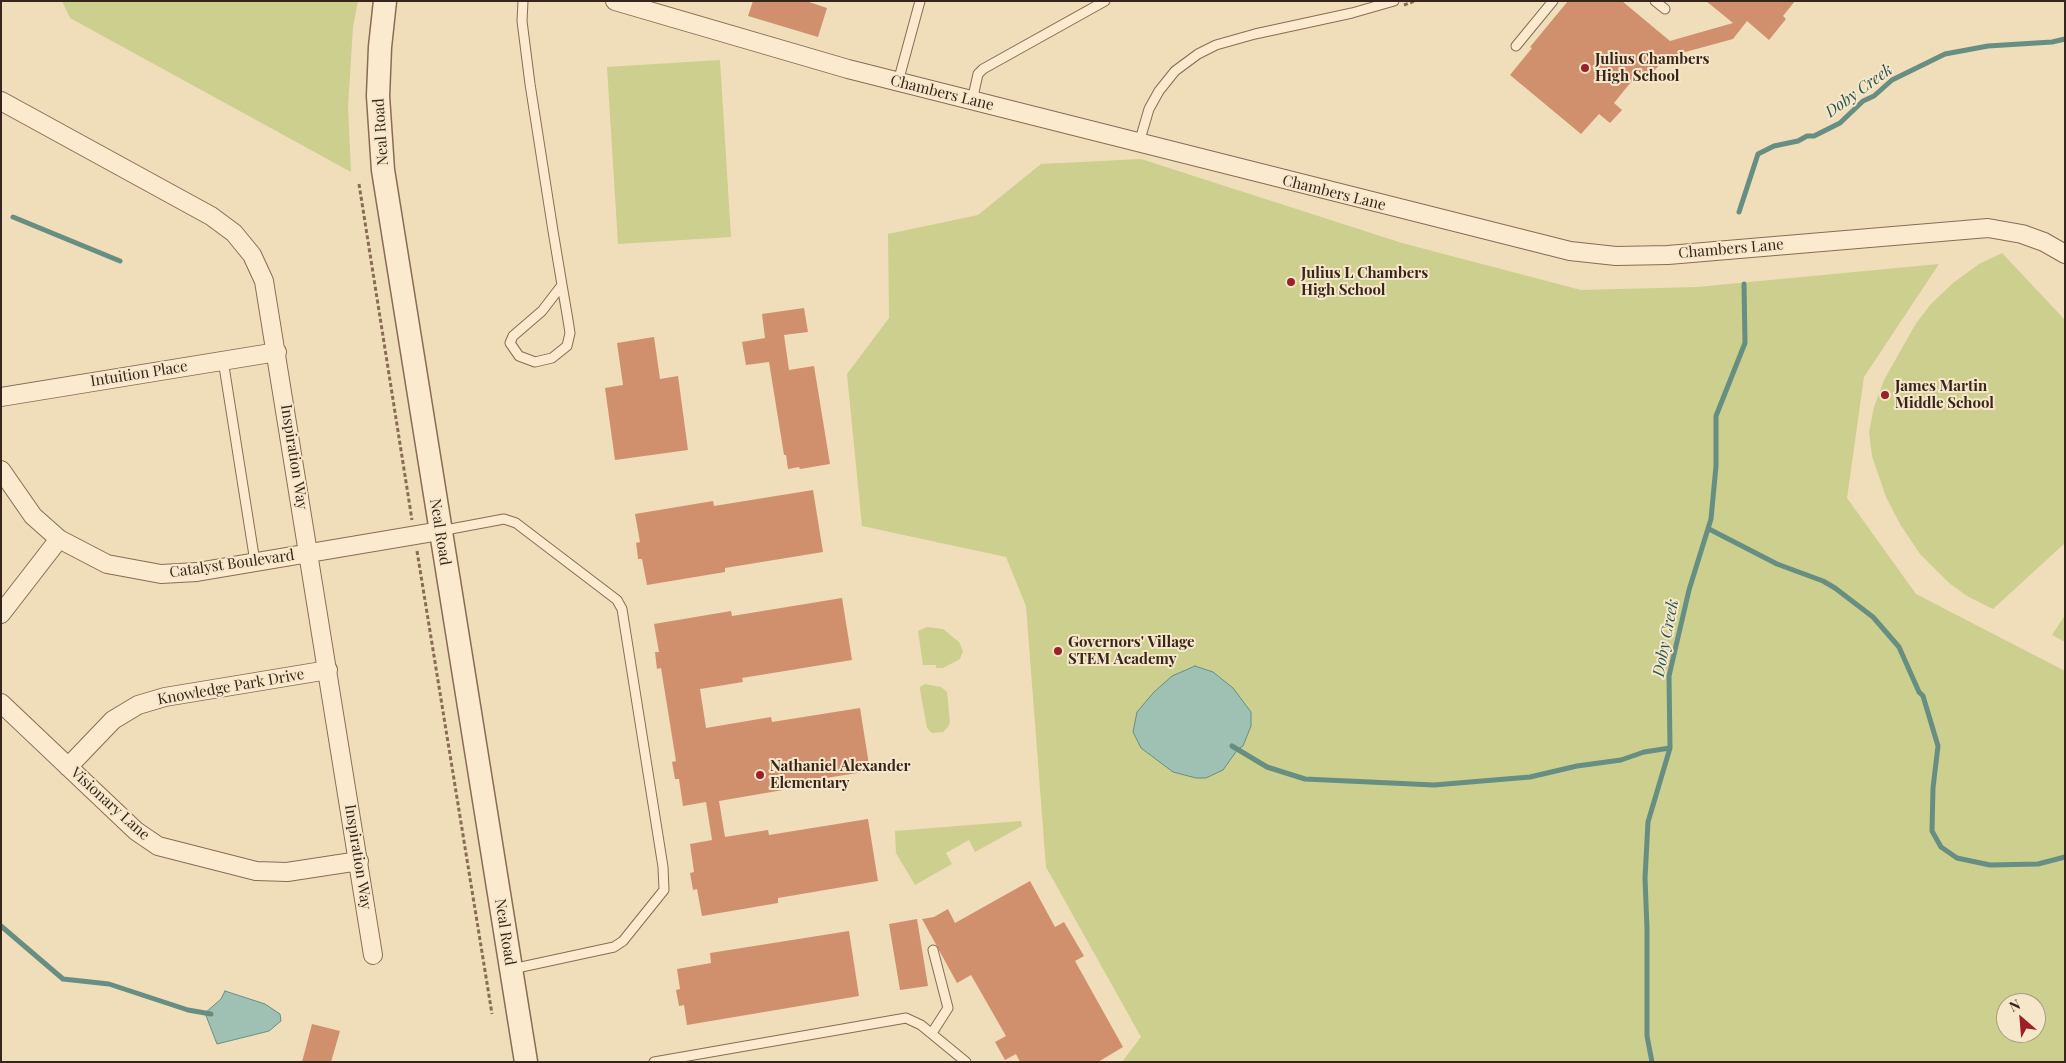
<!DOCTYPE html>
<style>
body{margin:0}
#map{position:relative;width:2066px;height:1063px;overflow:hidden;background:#f0ddba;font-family:"Playfair Display",serif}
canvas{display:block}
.frame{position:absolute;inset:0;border:2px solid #36251a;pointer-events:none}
.north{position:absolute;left:1996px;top:993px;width:50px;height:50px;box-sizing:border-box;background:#f7e7ca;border:1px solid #aa9984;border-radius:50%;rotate:333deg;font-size:14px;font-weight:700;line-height:20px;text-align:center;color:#36251a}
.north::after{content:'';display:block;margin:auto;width:18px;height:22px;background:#9b2029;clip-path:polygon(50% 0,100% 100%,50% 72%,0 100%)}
</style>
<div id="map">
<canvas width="2066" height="1063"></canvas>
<div class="frame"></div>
<div class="north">N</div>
</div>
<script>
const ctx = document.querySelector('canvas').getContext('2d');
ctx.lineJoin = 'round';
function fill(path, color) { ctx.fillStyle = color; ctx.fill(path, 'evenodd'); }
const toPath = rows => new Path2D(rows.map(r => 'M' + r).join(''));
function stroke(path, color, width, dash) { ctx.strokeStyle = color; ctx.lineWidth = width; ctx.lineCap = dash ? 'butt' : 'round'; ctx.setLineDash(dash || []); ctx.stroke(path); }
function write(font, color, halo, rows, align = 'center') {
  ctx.font = font + ' "Playfair Display",serif'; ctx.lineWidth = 4; ctx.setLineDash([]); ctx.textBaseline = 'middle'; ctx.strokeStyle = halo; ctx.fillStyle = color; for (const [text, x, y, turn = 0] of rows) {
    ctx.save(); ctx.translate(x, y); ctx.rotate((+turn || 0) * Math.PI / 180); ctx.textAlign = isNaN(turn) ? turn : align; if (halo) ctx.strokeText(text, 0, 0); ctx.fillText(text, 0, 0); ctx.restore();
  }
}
const green = toPath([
 [62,1,358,1,353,27,348,107,351,172,70,18],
 [720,60,731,237,618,244,607,67],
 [1141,159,1402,243,1581,290,1697,287,1939,264,1864,377,1847,498,1916,594,2065,671,2065,1062,1122,1062,1141,1037,1046,867,1026,606,1006,557,862,526,847,374,889,318,888,234,978,215,1041,164],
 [2006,1003,2036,1003,2036,1033,2006,1033],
 [2002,253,2065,320,2065,543,1993,609,1967,596,1949,583,1920,554,1900,524,1886,497,1872,456,1869,432,1874,407,1884,380,1915,325,1930,305,1953,283,1979,264],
 [2065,615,2065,642,2052,635],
 [927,627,943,629,959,642,963,651,960,659,943,668,936,668,936,665,923,665,918,631],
 [925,684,941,687,947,692,950,722,948,727,943,732,932,733,927,728,920,690,920,687],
 [1021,821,1022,826,975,852,969,840,946,853,952,864,915,885,896,853,895,831]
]);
const water = toPath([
 [1195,666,1213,672,1233,688,1251,712,1251,726,1243,746,1238,749,1223,770,1206,778,1196,778,1173,772,1141,748,1133,732,1137,712,1154,692,1172,676,1195,666],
 [225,991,265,1004,280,1014,281,1021,269,1031,217,1044,205,1013,221,999,225,991]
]);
const stream = toPath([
 [1739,212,1758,154,1774,146,1798,141,1807,136,1814,136,1840,123,1863,101,1874,96,1892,80,1945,54,1988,46,2052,42,2065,39],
 [13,217,120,261],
 [1709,529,1777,564,1823,581,1835,588,1873,617,1899,647,1919,692,1923,696,1938,746,1933,788,1932,831,1941,847,1957,858,1990,865,2038,864,2065,857],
 [1232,746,1267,767,1305,779,1434,785,1530,777,1577,766,1621,760,1644,752,1670,748],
 [1,926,63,979,109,984,188,1010,211,1014],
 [1652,1062,1647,1036,1647,929,1645,878,1648,822,1670,748,1669,676,1689,590,1711,519,1716,466,1716,416,1745,343,1744,284]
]);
const building = toPath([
 [753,1,806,1,827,8,818,37,748,16],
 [1568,1,1622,1,1670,41,1733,23,1706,1,1795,1,1783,16,1786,19,1769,40,1747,21,1733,39,1667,57,1648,77,1640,71,1614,103,1622,110,1610,123,1599,114,1581,134,1510,75,1532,48,1530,47],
 [804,308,808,332,784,335,789,370,814,366,830,464,800,469,799,467,788,469,786,455,784,455,769,362,746,365,742,342,765,338,762,314],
 [654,337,660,379,678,376,688,450,615,460,605,388,623,385,617,343],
 [813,490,823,552,725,568,725,572,647,585,642,559,638,559,637,550,636,543,640,542,635,514,713,501,714,506],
 [842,598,852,660,742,678,743,682,700,689,706,728,771,717,772,722,860,708,870,771,782,785,783,790,719,801,725,837,768,830,769,835,868,819,878,881,778,898,778,903,702,916,697,889,693,890,690,873,694,872,690,844,712,840,706,802,683,806,679,779,675,779,672,762,676,761,661,668,657,669,656,661,655,652,659,652,654,624,731,611,732,616],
 [1030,881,1055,927,1064,922,1084,956,1075,961,1123,1047,1098,1062,1020,1062,1016,1054,1005,1060,995,1042,1006,1036,971,975,957,983,922,919,934,917,948,909,955,923],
 [917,919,928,986,900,990,889,924],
 [849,931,859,996,687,1025,684,1005,679,1006,676,990,680,989,677,969,711,963,710,953],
 [312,1024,340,1031,331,1062,302,1062]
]);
const path = toPath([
 [1404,5,1415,1],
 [359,184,412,520],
 [417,551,492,1014]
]);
const service = toPath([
 [523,1,522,21,530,84,553,231,562,285,568,320,570,333,567,346,552,358,535,362,519,356,510,343,513,336,542,311,562,285],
 [1655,1,1665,9],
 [1516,46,1553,1],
 [898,82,920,1],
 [972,101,978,74,983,69,1105,1],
 [1139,143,1149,109,1159,91,1175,71,1198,54,1216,45,1255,34,1352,13,1394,1],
 [223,360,255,562],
 [440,531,504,519,516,523,617,600,622,609,663,867,664,890,623,941,614,947,512,969],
 [932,1033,948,1008,933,950],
 [654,1062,906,1018,921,1025,966,1062]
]);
const minor = toPath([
 [615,1,848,69,1570,251,1616,256,1668,255,1988,228,2022,234,2044,242,2065,254],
 [1,101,211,216,234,233,252,255,264,281,373,955],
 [1,397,277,352],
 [1,470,33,516,59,539,107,564,161,574,197,572,440,531],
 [1,614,59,539],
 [1,703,136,831,158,846,256,871,287,872,359,861],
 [68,767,113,720,138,705,165,697,328,670]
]);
const tertiary = toPath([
 [385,1,380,47,378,96,383,170,526,1062]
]);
const markers = [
 [1585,68,5,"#9b2029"],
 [1291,282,5,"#9b2029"],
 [1885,395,5,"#9b2029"],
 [1058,651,5,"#9b2029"],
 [760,775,5,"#9b2029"]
];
const poiNames = [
 ["Julius Chambers",1595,59],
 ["High School",1595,76],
 ["Julius L Chambers",1301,273],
 ["High School",1301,290],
 ["James Martin",1895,386],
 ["Middle School",1895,403],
 ["Governors' Village",1068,642],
 ["STEM Academy",1068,659],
 ["Nathaniel Alexander",770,766],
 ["Elementary",770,783]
];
const streetNames = [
 ["Chambers Lane",942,93,14],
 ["Neal Road",381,132,-94],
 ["Chambers Lane",1334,193,14],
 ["Chambers Lane",1731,249,-5],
 ["Intuition Place",139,374,-9],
 ["Inspiration Way",294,457,81],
 ["Neal Road",440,532,81],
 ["Catalyst Boulevard",232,564,-8],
 ["Knowledge Park Drive",231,687,-10],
 ["Visionary Lane",110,804,42],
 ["Inspiration Way",358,857,81],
 ["Neal Road",505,932,81]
];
const waterNames = [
 ["Doby Creek",1859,91,-36],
 ["Doby Creek",1666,638,-79]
];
fill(green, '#cccf8e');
fill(water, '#9fc1b4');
stroke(water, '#678e82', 1);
stroke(stream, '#678e82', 5);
fill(building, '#d1906d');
stroke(service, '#886c54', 11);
stroke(minor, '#886c54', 20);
stroke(tertiary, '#886c54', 25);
stroke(path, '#886c54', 3, [4, 2.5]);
stroke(service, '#fbeace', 9);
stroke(minor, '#fbeace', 18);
stroke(tertiary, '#fbeace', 22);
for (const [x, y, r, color] of markers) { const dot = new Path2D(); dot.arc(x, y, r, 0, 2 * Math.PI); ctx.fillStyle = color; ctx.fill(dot); stroke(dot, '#f7e7ca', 2); }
write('bold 15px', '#36251a', '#f7e7ca', poiNames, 'left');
write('15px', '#36251a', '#f7e7ca', streetNames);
write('italic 16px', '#285751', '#f7e7ca', waterNames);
</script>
